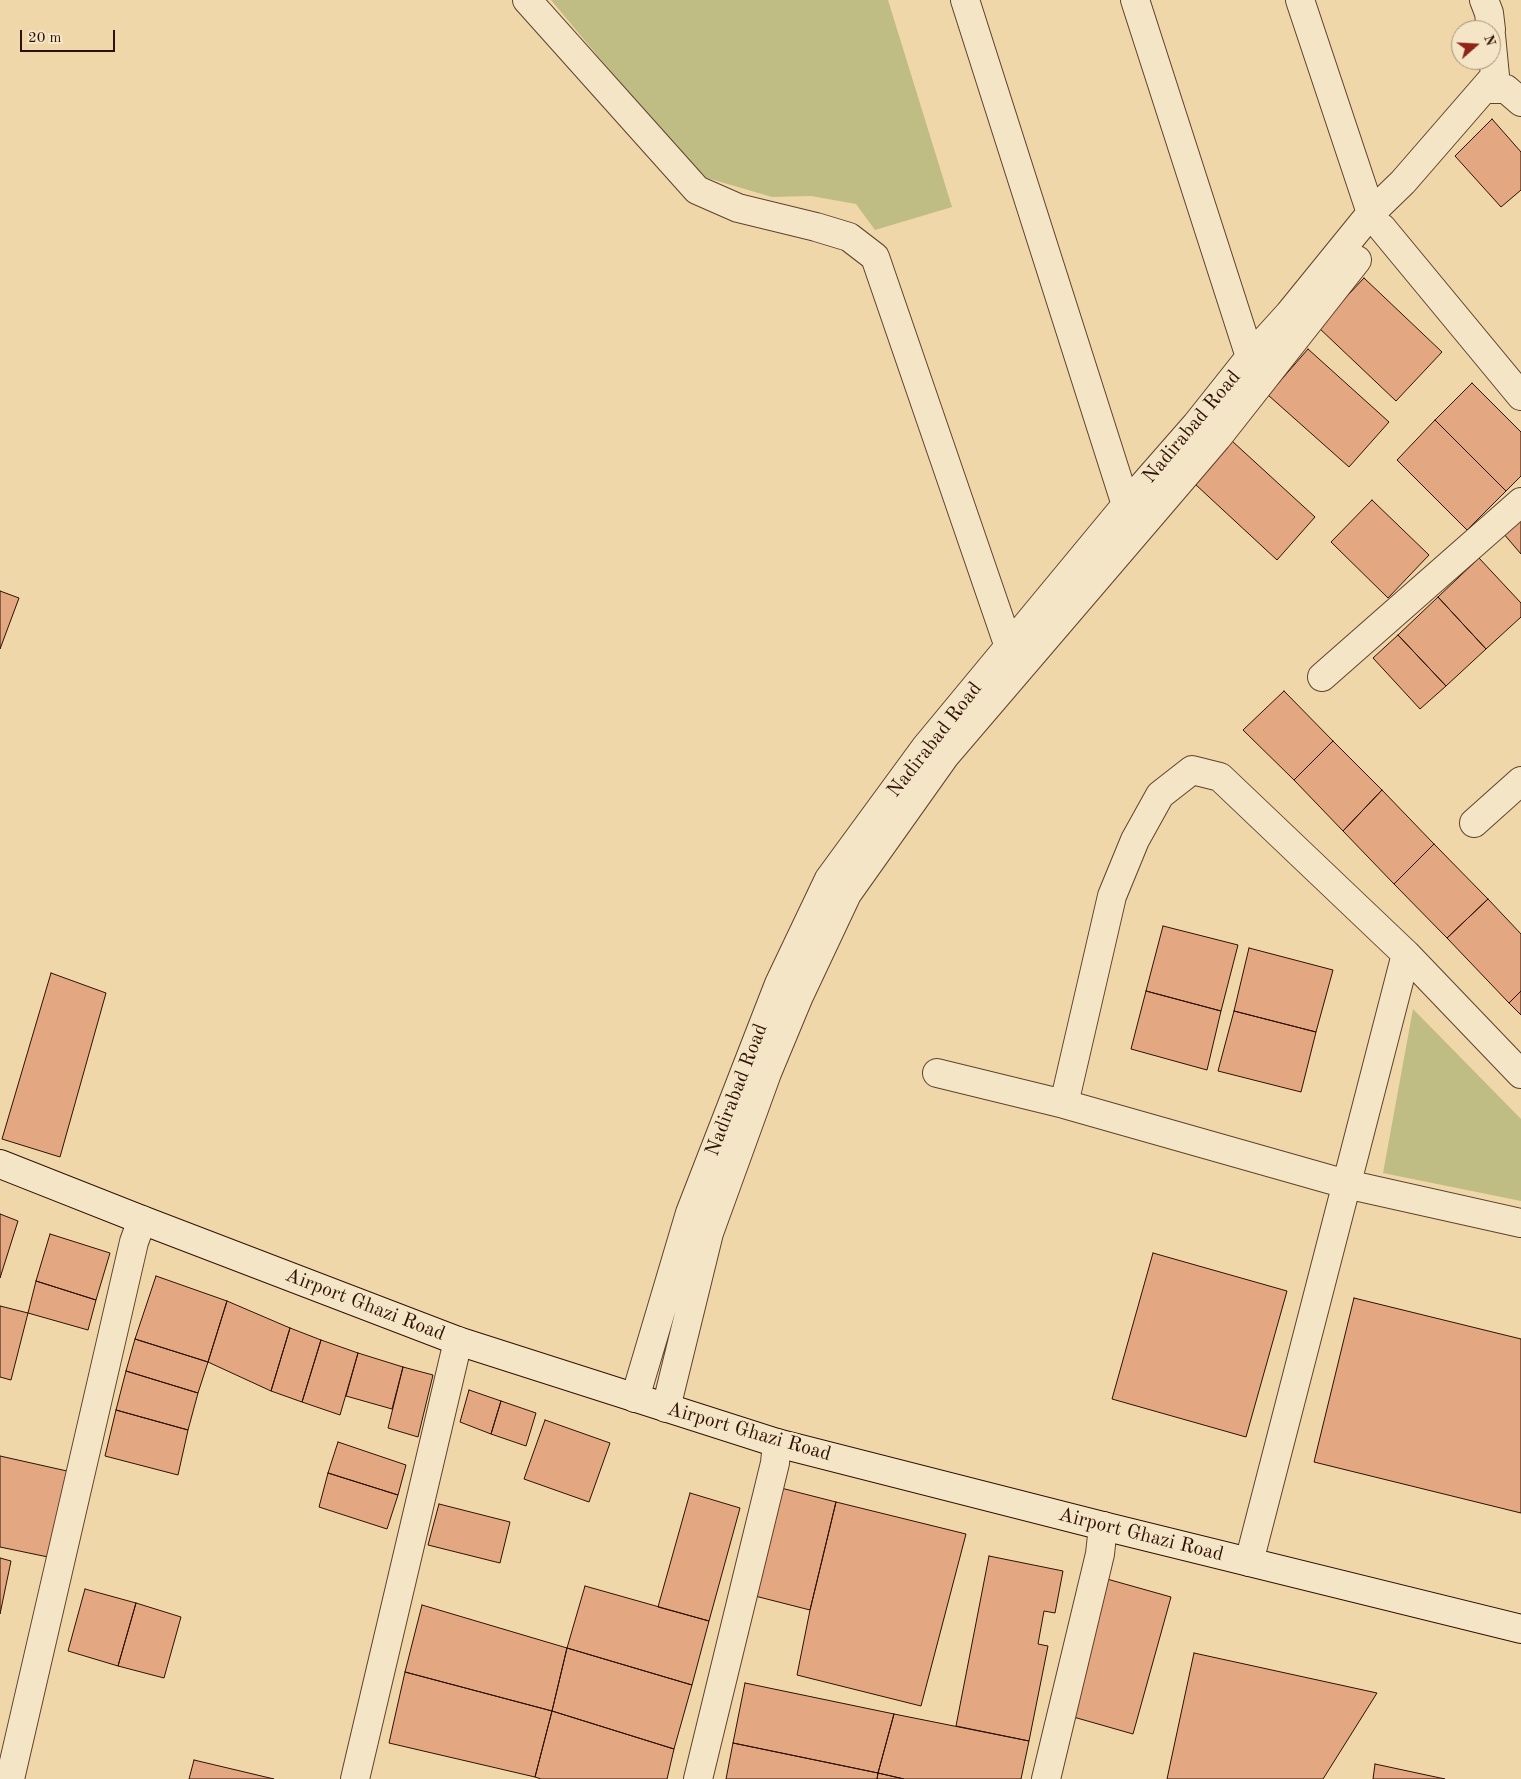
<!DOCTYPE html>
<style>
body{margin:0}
#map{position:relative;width:1521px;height:1779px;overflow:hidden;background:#efd7a9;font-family:"Old Standard TT",serif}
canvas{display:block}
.north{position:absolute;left:1451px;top:20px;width:50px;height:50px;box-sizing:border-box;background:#f5e5c7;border:1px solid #a59078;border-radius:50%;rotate:71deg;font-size:14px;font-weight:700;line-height:20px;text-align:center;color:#2e1102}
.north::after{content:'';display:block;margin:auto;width:18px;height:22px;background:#8f2418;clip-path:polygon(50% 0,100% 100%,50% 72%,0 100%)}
.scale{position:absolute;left:20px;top:30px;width:95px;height:22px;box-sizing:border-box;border:2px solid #2e1102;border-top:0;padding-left:6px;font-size:15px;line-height:18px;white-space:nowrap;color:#2e1102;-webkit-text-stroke:4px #f5e5c7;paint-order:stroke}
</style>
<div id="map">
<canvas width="1521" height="1779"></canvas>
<div class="north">N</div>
<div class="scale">20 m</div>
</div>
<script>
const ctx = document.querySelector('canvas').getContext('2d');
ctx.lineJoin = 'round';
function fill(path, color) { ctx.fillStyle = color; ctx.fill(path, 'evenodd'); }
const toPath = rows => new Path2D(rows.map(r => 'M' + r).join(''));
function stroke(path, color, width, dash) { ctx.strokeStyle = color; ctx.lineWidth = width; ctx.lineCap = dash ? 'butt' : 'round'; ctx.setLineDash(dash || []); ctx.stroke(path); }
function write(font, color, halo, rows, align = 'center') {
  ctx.font = font + ' "Old Standard TT",serif'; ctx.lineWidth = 5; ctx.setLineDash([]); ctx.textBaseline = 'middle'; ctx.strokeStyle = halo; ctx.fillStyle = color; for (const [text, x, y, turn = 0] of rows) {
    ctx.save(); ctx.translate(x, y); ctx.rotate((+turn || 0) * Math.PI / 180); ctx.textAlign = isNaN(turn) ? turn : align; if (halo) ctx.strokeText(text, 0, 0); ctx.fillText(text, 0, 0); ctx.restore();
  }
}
const green = toPath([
 [551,0,888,0,952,207,875,230,856,204,811,196,772,197,697,175],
 [1413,1009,1521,1119,1521,1201,1383,1173]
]);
const building = toPath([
 [1492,119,1521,152,1521,190,1501,207,1455,156,1492,119],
 [1364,278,1442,352,1396,401,1318,327,1364,278],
 [1308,349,1389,422,1349,467,1268,395,1308,349],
 [1472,383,1521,432,1521,476,1506,491,1435,420,1472,383],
 [1435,420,1506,491,1467,530,1397,460,1435,420],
 [1232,441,1315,517,1277,560,1195,484,1232,441],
 [1372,500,1429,555,1388,598,1331,542,1372,500],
 [1521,517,1521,554,1503,533,1521,517],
 [1479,558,1521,603,1521,617,1486,649,1438,597,1479,558],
 [0,591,19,598,0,649,0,591],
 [1438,597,1486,649,1446,686,1398,635,1438,597],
 [1398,635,1446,686,1420,709,1373,658,1398,635],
 [1284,691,1333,741,1294,780,1243,730,1284,691],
 [1333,741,1382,790,1343,831,1294,780,1333,741],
 [1382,790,1434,844,1394,884,1343,831,1382,790],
 [1434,844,1488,899,1447,938,1394,884,1434,844],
 [1488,899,1521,934,1521,991,1509,1003,1447,938,1488,899],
 [1163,926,1238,945,1221,1011,1146,991,1163,926],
 [1249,948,1333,970,1316,1032,1234,1011,1249,948],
 [51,973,106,993,60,1157,2,1139,51,973],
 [1146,991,1221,1011,1207,1070,1131,1049,1146,991],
 [1521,991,1521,1015,1509,1003,1521,991],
 [1234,1011,1316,1032,1301,1092,1218,1071,1234,1011],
 [0,1214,18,1221,0,1278,0,1214],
 [50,1234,110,1253,96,1300,36,1281,50,1234],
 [1153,1253,1287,1291,1246,1437,1112,1399,1153,1253],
 [156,1276,227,1301,208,1362,135,1339,156,1276],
 [36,1281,96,1300,88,1330,28,1313,36,1281],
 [1354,1298,1521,1339,1521,1513,1314,1462,1354,1298],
 [227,1301,290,1328,271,1391,208,1362,227,1301],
 [0,1306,28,1313,11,1380,0,1377,0,1306],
 [290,1328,321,1340,302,1402,271,1391,290,1328],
 [135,1339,208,1362,198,1393,126,1371,135,1339],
 [321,1340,358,1353,340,1415,302,1402,321,1340],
 [358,1353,403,1367,392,1409,346,1396,358,1353],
 [403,1367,433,1375,418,1437,388,1428,403,1367],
 [126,1371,198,1393,188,1430,116,1410,126,1371],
 [469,1390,501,1401,491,1434,460,1422,469,1390],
 [501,1401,536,1413,526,1446,491,1434,501,1401],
 [116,1410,188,1430,178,1475,105,1456,116,1410],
 [545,1420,610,1443,589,1502,524,1479,545,1420],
 [338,1442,406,1465,398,1495,328,1473,338,1442],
 [0,1456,67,1471,48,1557,0,1547,0,1456],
 [328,1473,398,1495,387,1529,319,1507,328,1473],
 [781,1488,836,1502,810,1610,755,1596,781,1488],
 [690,1493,740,1508,709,1621,658,1607,690,1493],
 [836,1502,966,1534,921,1706,797,1675,810,1610,836,1502],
 [439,1504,510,1522,500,1563,428,1545,439,1504],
 [989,1556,1063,1571,1055,1613,1044,1611,1038,1644,1048,1646,1029,1741,956,1726,989,1556],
 [0,1558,11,1561,0,1614,0,1558],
 [1107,1579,1171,1597,1133,1734,1070,1716,1107,1579],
 [585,1586,709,1621,692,1685,567,1648,585,1586],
 [85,1589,136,1603,118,1666,68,1651,85,1589],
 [136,1603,181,1617,164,1678,118,1666,136,1603],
 [422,1605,567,1648,552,1711,405,1672,422,1605],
 [567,1648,692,1685,674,1749,552,1711,567,1648],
 [1194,1653,1377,1693,1323,1779,1167,1779,1194,1653],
 [405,1672,552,1711,535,1777,389,1743,405,1672],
 [745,1683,894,1714,878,1773,733,1743,745,1683],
 [552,1711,674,1749,667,1779,541,1779,535,1777,552,1711],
 [894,1714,1029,1741,1021,1779,904,1779,878,1773,894,1714],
 [733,1743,878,1773,877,1779,726,1779,733,1743],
 [194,1760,274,1779,189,1779,194,1760],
 [1375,1764,1445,1779,1373,1779,1375,1764],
 [878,1773,904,1779,877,1779,878,1773]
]);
const minor = toPath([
 [527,0,697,190,738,208,816,227,849,237,875,257,1009,647],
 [965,0,1126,505,1140,508],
 [1135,0,1250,357],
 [1300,0,1371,213],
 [1484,0,1489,13,1491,30],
 [1484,89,1506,89,1521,102],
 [1382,228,1521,396],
 [1322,677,1521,502],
 [1474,823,1521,781],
 [937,1073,1064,1104,1346,1184,1521,1223],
 [1064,1104,1112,896,1135,840,1160,795,1192,770,1220,777,1406,954,1521,1074],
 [635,1398,690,1213,779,984,829,879,925,748,1126,505,1196,425,1250,357,1289,314,1371,213,1403,182,1495,76,1491,35],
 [666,1408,709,1233,767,1073,799,996,847,894,945,756,1217,438,1357,260],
 [1249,1562,1406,954],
 [10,1779,134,1242,142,1220],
 [355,1779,458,1341],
 [698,1779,775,1463,777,1443],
 [1046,1779,1100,1554,1103,1526]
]);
const secondary = toPath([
 [0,1164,142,1220,458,1341,777,1443,1103,1526,1521,1629]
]);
const streetNames = [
 ["Nadirabad Road",1192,427,-50],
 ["Nadirabad Road",935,740,-52],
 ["Nadirabad Road",737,1090,-69],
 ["Airport Ghazi Road",365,1305,21],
 ["Airport Ghazi Road",749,1432,16],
 ["Airport Ghazi Road",1141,1535,14]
];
fill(green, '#bfbd84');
fill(building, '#e3a882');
stroke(building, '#2e1102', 1);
stroke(minor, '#5e422c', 30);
stroke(secondary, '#2e1102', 30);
stroke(minor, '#f5e5c7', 28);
stroke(secondary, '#f5e5c7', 28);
write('20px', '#2e1102', '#f5e5c7', streetNames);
</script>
